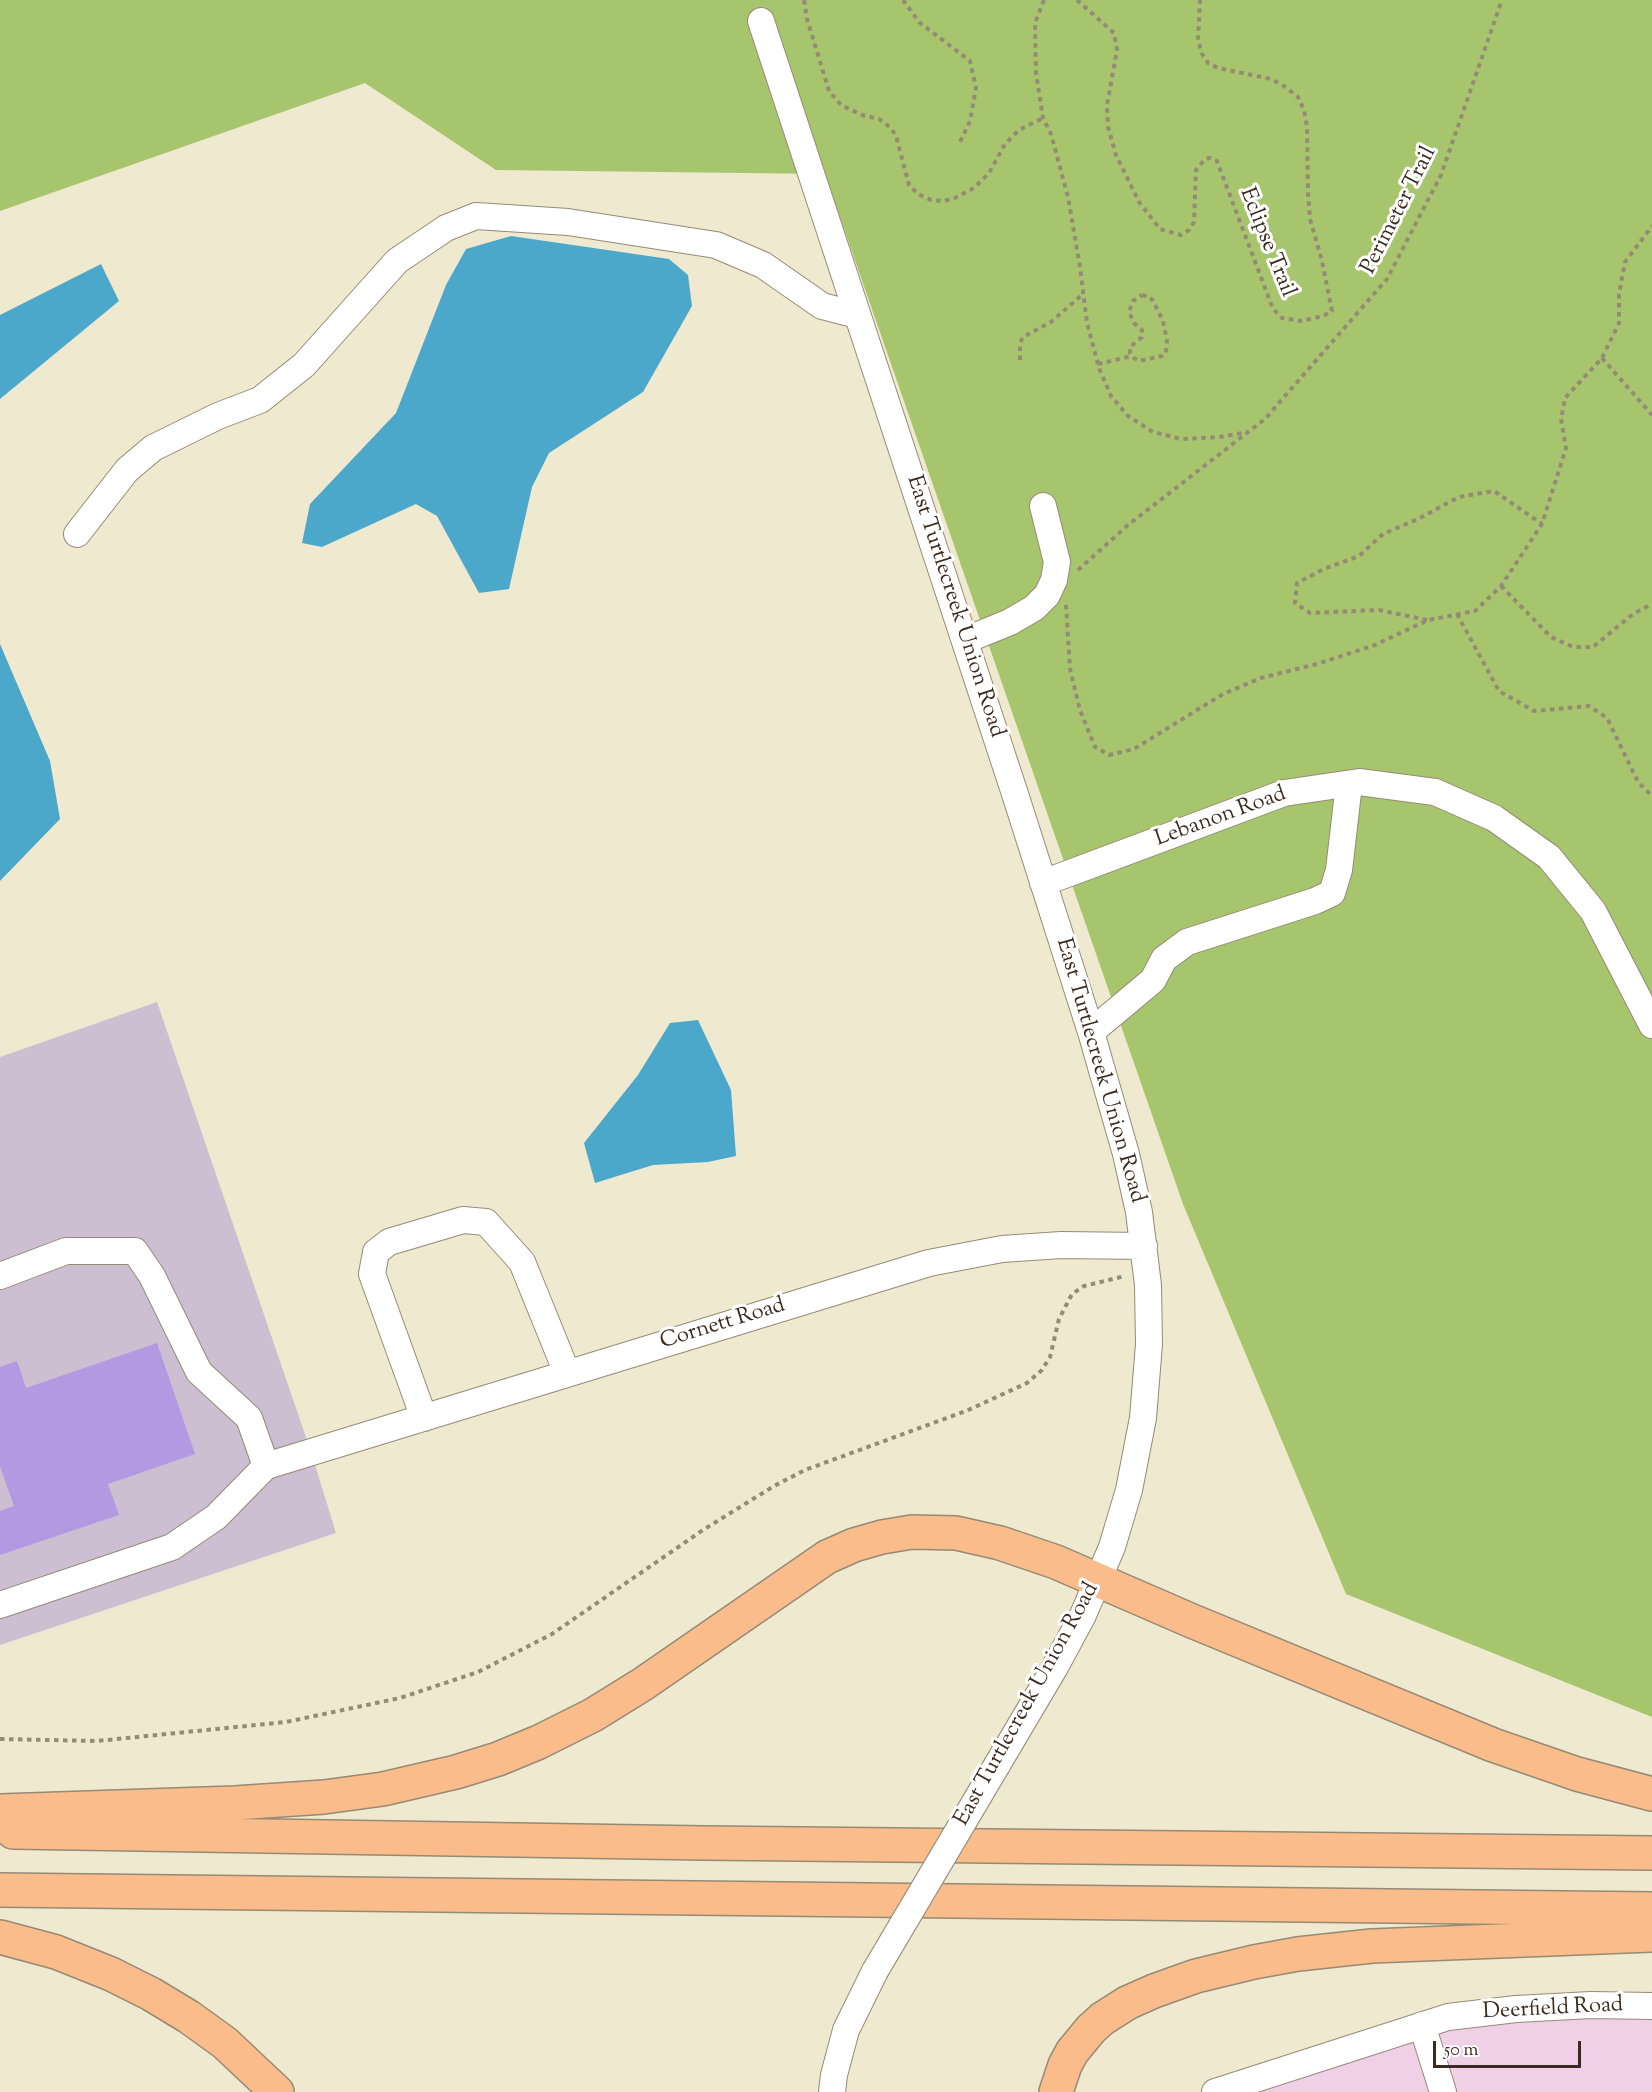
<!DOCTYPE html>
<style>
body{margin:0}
#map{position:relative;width:1652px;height:2092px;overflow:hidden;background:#efe9cf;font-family:"Sorts Mill Goudy",serif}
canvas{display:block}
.scale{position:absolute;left:1433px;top:2041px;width:148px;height:27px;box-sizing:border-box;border:3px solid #3b2a1e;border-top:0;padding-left:8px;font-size:18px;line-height:21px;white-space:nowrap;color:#3b2a1e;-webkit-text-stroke:4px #fff;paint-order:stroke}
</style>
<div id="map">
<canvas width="1652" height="2092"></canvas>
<div class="scale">50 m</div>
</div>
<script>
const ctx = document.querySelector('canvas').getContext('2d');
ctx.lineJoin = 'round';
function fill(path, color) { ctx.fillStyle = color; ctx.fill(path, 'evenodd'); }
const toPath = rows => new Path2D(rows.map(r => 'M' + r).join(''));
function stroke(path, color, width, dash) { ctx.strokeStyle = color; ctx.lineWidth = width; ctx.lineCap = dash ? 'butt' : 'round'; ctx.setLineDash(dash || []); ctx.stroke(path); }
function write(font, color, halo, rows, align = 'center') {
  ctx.font = font + ' "Sorts Mill Goudy",serif'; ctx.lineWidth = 6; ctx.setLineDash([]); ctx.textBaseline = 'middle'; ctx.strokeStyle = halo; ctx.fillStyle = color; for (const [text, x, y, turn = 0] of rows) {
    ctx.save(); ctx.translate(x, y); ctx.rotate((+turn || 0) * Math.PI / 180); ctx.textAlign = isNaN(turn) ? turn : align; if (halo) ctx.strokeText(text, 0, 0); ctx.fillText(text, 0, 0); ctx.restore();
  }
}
const built = toPath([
 [1652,2003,1652,2092,1216,2092,1422,2025]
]);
const industrial = toPath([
 [157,1002,311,1452,336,1533,0,1645,0,1057]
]);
const green = toPath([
 [0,0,1652,0,1652,1717,1346,1594,1183,1204,825,174,496,170,365,83,0,211]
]);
const water = toPath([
 [511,236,669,259,688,275,692,306,643,392,549,453,532,487,509,589,479,593,437,516,416,504,322,547,302,543,310,504,396,413,446,285,466,249],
 [101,264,119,301,0,399,0,315],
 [0,644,50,761,60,819,0,881],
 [698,1020,731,1090,736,1156,708,1162,653,1165,595,1183,584,1143,638,1075,670,1023]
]);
const building = toPath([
 [157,1343,195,1454,108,1484,119,1515,0,1555,0,1511,14,1506,0,1466,0,1367,17,1361,26,1388]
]);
const path = toPath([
 [804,0,807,19,829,91,841,105,862,115,879,119,891,128,896,136,909,185,918,194,931,200,944,201,955,198,974,188,989,173,1005,144,1019,130,1043,118],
 [903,0,919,22,970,61,976,88,970,121,960,142],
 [1044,0,1035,23,1036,73,1043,118,1051,134,1068,197,1080,267,1087,323,1099,368,1111,396,1128,416,1153,432,1181,439,1219,437,1249,432],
 [1077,0,1114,33,1117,50,1107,105,1108,127,1116,155,1139,202,1160,229,1181,235,1189,230,1194,222,1196,170,1205,159,1210,158,1217,161,1273,309,1282,318,1301,321,1323,316,1332,311,1322,261,1310,219,1308,192,1307,127,1304,110,1298,97,1284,86,1271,79,1218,68,1208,63,1202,54,1198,40,1200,0],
 [1142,295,1150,297,1153,301,1163,321,1167,341,1166,353,1162,356,1139,361,1134,358,1130,353,1130,347,1142,337,1142,330,1134,323,1129,312,1133,301,1142,295],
 [1602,358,1652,415],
 [1020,360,1020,343,1023,337,1051,322,1083,294],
 [1098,364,1132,356],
 [1078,570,1128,525,1265,419,1387,279,1441,175,1502,0],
 [1501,586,1551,637,1573,647,1593,647,1633,614,1652,604],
 [1066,605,1070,669,1080,710,1095,747,1109,755,1134,749,1223,694,1261,678,1317,664,1375,645,1428,620,1475,611,1501,586,1542,524,1566,448,1561,419,1565,398,1602,358,1619,323,1619,294,1625,262,1652,226],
 [1457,614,1499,691,1534,711,1589,706,1607,718,1638,782,1652,796],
 [1427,620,1379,610,1310,613,1295,603,1297,583,1324,569,1359,556,1383,534,1418,519,1459,497,1494,491,1542,524],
 [0,1739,97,1741,286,1722,400,1698,478,1672,552,1634,703,1530,774,1486,805,1470,966,1411,1027,1383,1042,1370,1050,1357,1059,1319,1072,1294,1084,1286,1125,1276]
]);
const minor = toPath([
 [761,21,1015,794,1091,1032,1126,1154,1139,1212,1148,1285,1149,1344,1143,1418,1129,1490,1112,1547,1083,1615,1055,1667,997,1765],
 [77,534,127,470,153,448,218,416,260,400,304,365,397,261,446,228,476,216,568,222,716,245,763,265,822,306,857,315],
 [966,640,1010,622,1034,608,1047,595,1054,580,1057,562,1043,506],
 [1043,883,1284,793,1359,782,1435,792,1494,818,1549,857,1593,911,1652,1025],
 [1091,1032,1153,980,1164,959,1187,942,1315,901,1332,893,1339,870,1349,784],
 [0,1276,66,1251,135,1251,152,1276,199,1372,249,1418,266,1466],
 [424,1418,372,1274,376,1252,389,1242,463,1220,486,1222,522,1262,567,1373],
 [0,1605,172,1547,216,1517,266,1466,929,1263,1002,1249,1061,1245,1144,1246],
 [1422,2025,1443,2092],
 [832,2092,834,2075,846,2030,875,1971],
 [1215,2092,1448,2017,1516,2009,1591,2005,1652,2006]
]);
const highway = toPath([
 [0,1811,235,1803,324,1797,383,1789,456,1772,498,1759,539,1742,593,1715,643,1684,827,1557,854,1545,882,1537,912,1532,956,1533,1000,1543,1056,1562,1192,1621,1493,1745,1577,1774,1652,1794],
 [13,1832,704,1843,1652,1853],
 [0,1890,1652,1909],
 [0,1937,56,1952,111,1974,151,1994,189,2017,225,2043,277,2092],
 [1056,2092,1065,2065,1072,2052,1091,2029,1102,2019,1127,2003,1154,1991,1196,1976,1254,1962,1298,1954,1372,1946,1652,1935]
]);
const minorBridge = toPath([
 [875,1971,997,1765]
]);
const streetNames = [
 ["Perimeter Trail",1400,211,-63],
 ["Eclipse Trail",1266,243,68],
 ["East Turtlecreek Union Road",954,607,72],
 ["Lebanon Road",1221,818,-20],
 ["East Turtlecreek Union Road",1099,1071,74],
 ["Cornett Road",723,1325,-17],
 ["East Turtlecreek Union Road",1028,1705,-61],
 ["Deerfield Road",1553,2010,-3]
];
fill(built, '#efd0e6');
fill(industrial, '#cdbed2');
fill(green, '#a7c56d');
fill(water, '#4ca8cb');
fill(building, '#b299e2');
stroke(minor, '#958a76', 28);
stroke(highway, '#958a76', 36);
stroke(path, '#958a76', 4, [4.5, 4.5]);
stroke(minor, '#fff', 26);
stroke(highway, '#f9bc8a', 33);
stroke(minorBridge, '#958a76', 28, []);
stroke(minorBridge, '#fff', 26);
write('22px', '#3b2a1e', '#fff', streetNames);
</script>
